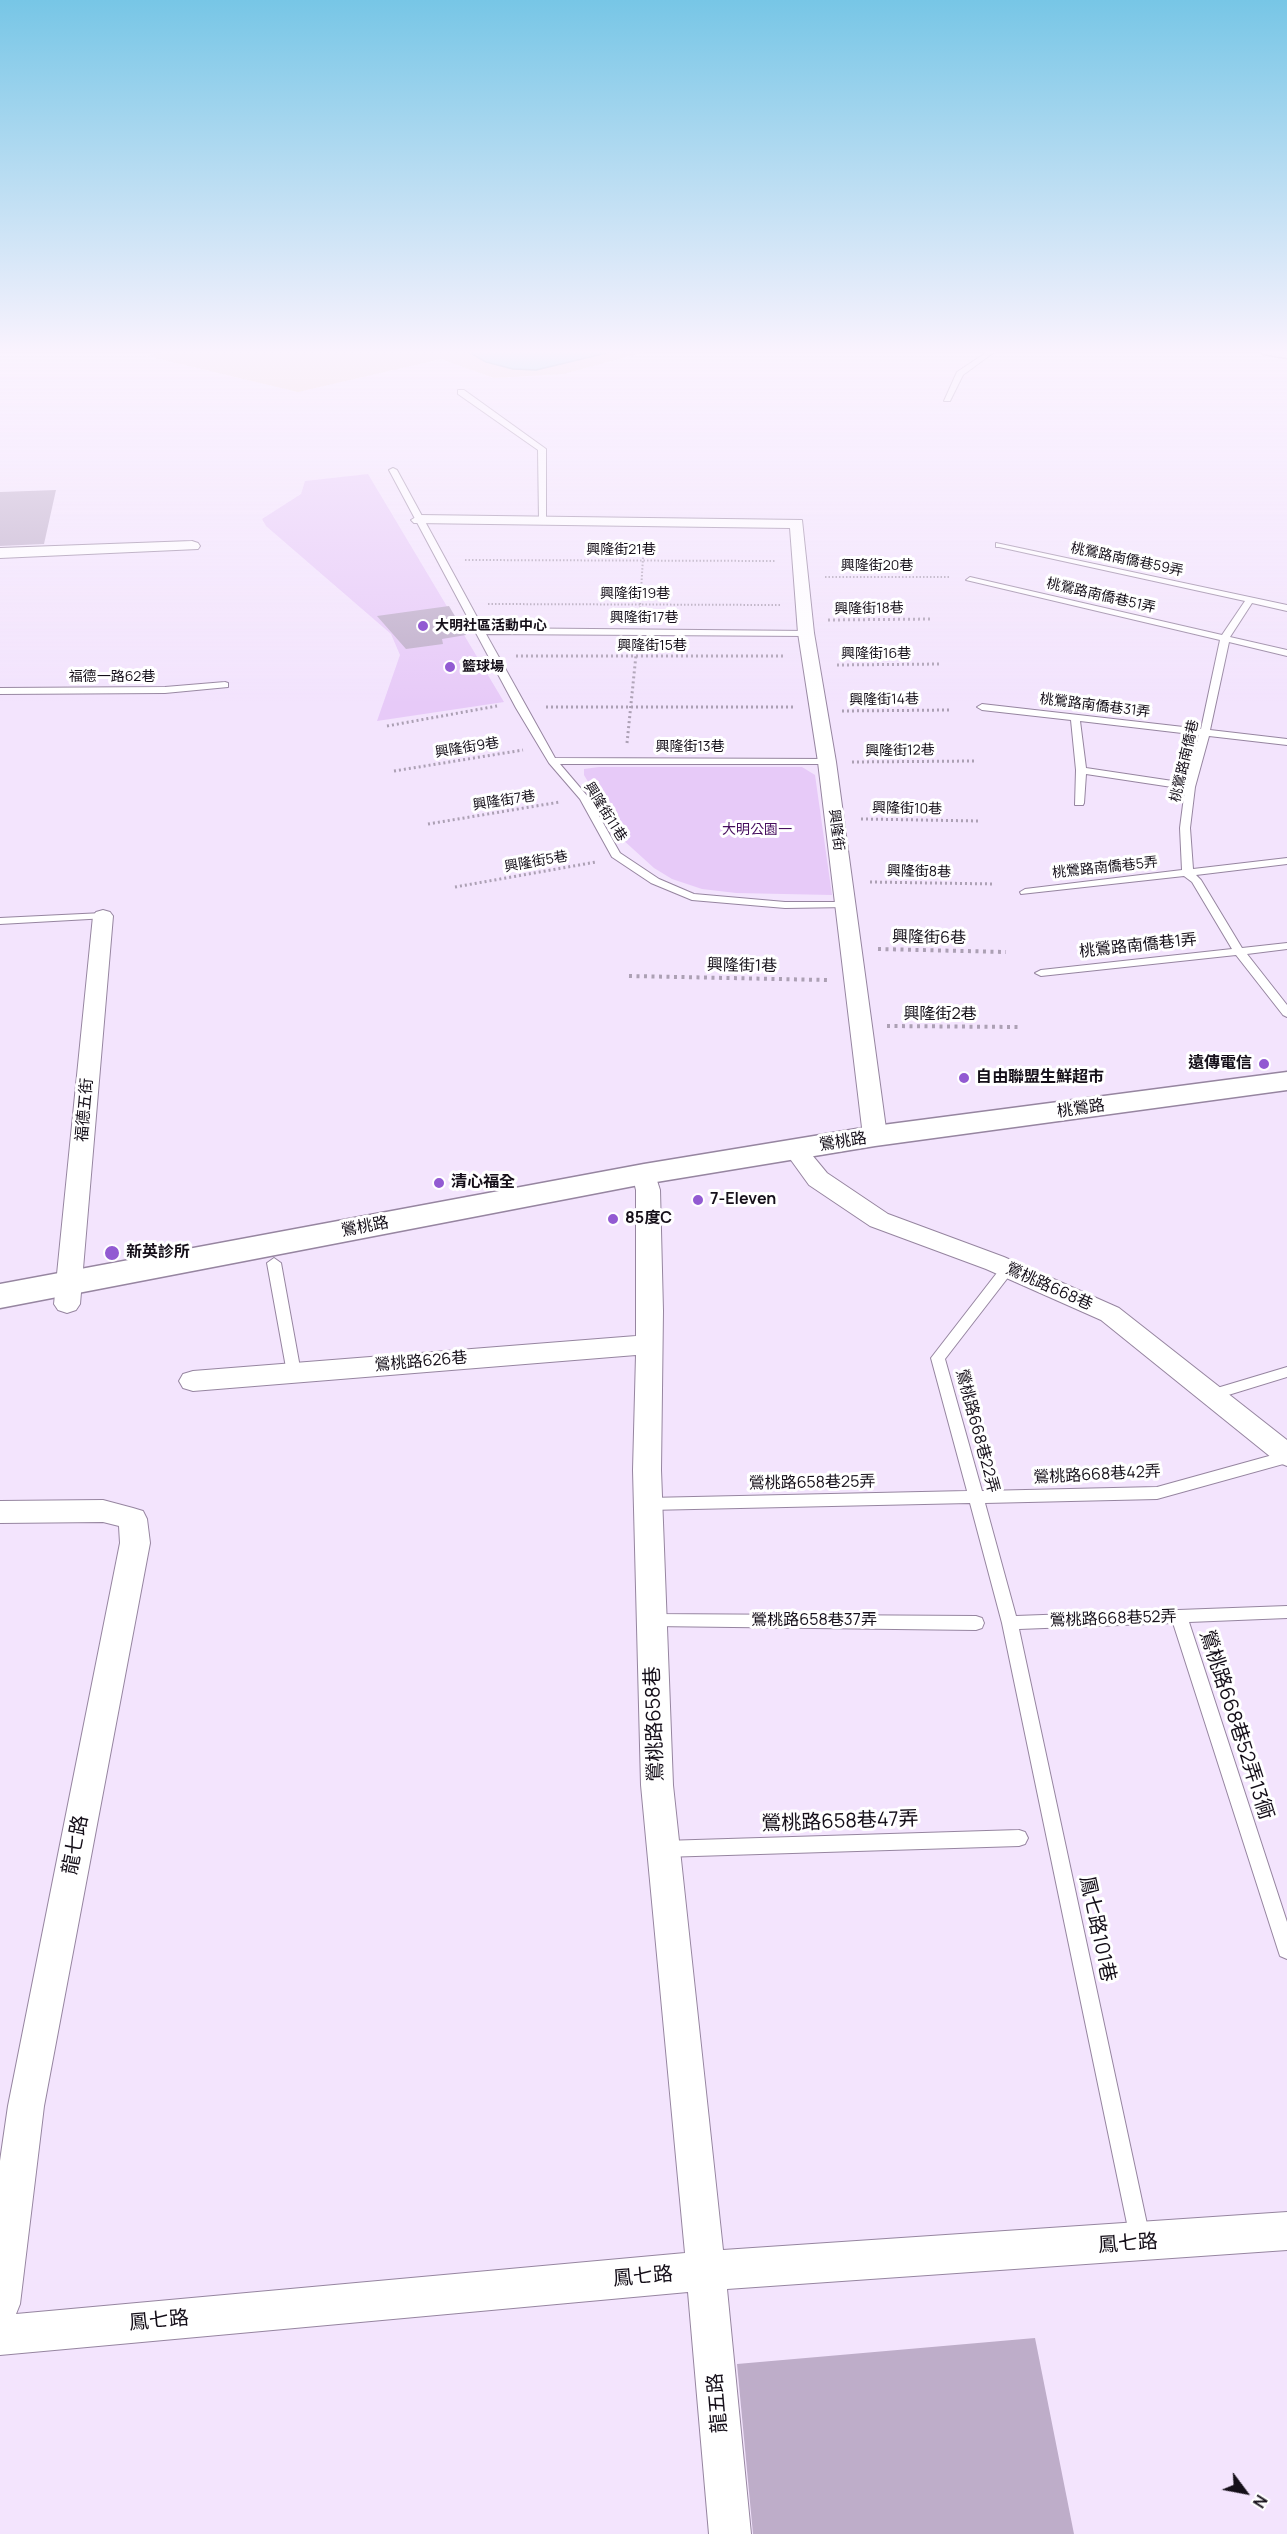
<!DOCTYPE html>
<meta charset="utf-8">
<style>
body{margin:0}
#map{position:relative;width:1287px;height:2534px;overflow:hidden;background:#f3e4fd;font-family:Manrope,sans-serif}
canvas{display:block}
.north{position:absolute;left:1215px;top:2462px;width:60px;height:60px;-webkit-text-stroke:4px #fff;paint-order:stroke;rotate:122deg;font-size:16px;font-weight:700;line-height:24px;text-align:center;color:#150f19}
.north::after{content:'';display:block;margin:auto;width:21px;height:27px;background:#150f19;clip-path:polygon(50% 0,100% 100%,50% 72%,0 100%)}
</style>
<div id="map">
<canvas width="1287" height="2534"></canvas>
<div class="north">N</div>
</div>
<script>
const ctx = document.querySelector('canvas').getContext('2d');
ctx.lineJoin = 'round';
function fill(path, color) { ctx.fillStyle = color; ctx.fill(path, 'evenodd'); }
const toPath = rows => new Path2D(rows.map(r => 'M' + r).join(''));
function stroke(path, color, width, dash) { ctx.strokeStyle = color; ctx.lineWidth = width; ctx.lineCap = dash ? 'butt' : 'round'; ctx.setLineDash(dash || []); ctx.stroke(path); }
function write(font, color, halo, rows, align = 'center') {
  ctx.font = font + ' Manrope,"Noto Sans TC",sans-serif'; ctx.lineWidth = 6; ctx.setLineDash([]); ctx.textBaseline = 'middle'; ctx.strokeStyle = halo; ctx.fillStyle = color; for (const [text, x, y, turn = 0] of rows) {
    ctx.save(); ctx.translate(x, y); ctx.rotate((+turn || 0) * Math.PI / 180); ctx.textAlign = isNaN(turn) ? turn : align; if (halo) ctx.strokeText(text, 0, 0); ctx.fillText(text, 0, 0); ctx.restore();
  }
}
const industrial = toPath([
 [169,350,653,350,563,374,494,378,441,359,298,392,147,356]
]);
const green = toPath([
 [368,474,504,702,377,721,400,655,391,634,266,526,262,519,301,494,305,481],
 [599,767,802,767,815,775,832,895,736,893,702,889,672,879,654,868,622,839,584,775,584,769]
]);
const water = toPath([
 [465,350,619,350,536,370,513,369,486,362,465,350]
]);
const building = toPath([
 [56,490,44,544,0,546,0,492],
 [449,606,466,635,442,639,443,644,406,649,377,616],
 [1035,2338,1074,2534,753,2534,737,2364]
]);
const pathFar2 = toPath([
 [465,560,775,561],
 [825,577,949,577],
 [488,604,780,605],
 [640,608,644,541]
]);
const pathFar1 = toPath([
 [640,615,640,606],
 [828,620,933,619],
 [516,656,784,656],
 [837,665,941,664],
 [546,707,794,707],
 [842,711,950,710],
 [387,726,497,706],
 [627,743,636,655],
 [852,762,974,761],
 [394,771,523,750],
 [861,819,980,821],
 [428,824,560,802],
 [870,882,995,884],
 [455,887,596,862]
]);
const path = toPath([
 [878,949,1006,952],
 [629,976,827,980],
 [887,1026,1018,1027]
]);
const service = toPath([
 [990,350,997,350,963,375,950,401,944,401,957,372,990,350],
 [458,390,464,390,546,449,546,523,539,521,538,450,458,394,458,390],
 [393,468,397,470,483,628,809,631,810,633,806,636,486,634,555,758,830,759,832,761,827,764,560,764,589,798,620,853,659,879,694,894,785,902,845,902,850,905,849,907,785,908,692,900,651,883,612,857,580,799,549,763,516,708,389,470,393,468],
 [996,543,1287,605,1287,611,1252,603,1230,637,1287,650,1287,656,1229,642,1210,730,1287,739,1287,745,1209,736,1195,787,1190,828,1193,869,1287,858,1287,864,1196,875,1201,880,1242,948,1287,943,1287,949,1247,954,1287,1005,1287,1017,1283,1015,1236,955,1041,976,1035,973,1041,970,1232,949,1192,882,1184,876,1021,894,1020,892,1025,889,1182,870,1180,828,1185,789,1086,774,1084,803,1083,805,1075,805,1076,770,1071,720,982,710,977,707,982,704,1201,729,1220,640,966,580,970,577,1222,635,1245,601,999,547,996,547,996,543],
 [1080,721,1199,735,1186,783,1086,768,1080,721],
 [225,682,228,683,228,687,165,693,0,694,0,688,165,687,225,682],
 [103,913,107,914,107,918,0,924,0,918,103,913],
 [274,1258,281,1263,301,1373,299,1377,294,1378,289,1377,287,1373,267,1263,274,1258],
 [1008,1263,1015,1268,1013,1271,945,1359,982,1491,1157,1487,1287,1451,1287,1463,1157,1499,985,1503,1016,1616,1287,1606,1287,1618,1189,1622,1287,1922,1287,1959,1280,1956,1278,1950,1173,1623,1019,1629,1150,2238,1147,2245,1140,2248,1133,2245,1130,2238,1002,1623,970,1503,648,1510,643,1508,640,1504,643,1500,648,1498,967,1491,931,1358,1003,1265,1008,1263],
 [1287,1367,1287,1377,1212,1400,1207,1399,1205,1395,1207,1391,1287,1367],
 [652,1614,976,1616,982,1618,984,1623,982,1628,976,1630,652,1626,646,1625,644,1620,646,1615,652,1614],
 [1019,1830,1025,1832,1028,1838,1025,1844,1019,1846,663,1857,657,1855,654,1849,657,1843,663,1841,1019,1830]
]);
const minor = toPath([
 [419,515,802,520,814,633,836,762,887,1136,883,1141,875,1144,867,1141,863,1136,818,762,798,633,790,528,414,523,411,520,419,515],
 [192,541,198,543,200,546,198,549,0,558,0,548,192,541],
 [103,910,110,912,113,916,80,1304,76,1310,67,1313,58,1310,54,1304,93,916,96,912,103,910],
 [795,1141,803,1144,827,1173,888,1214,1004,1257,1119,1308,1287,1440,1287,1466,1277,1462,1101,1320,986,1269,870,1226,809,1185,783,1149,787,1144,795,1141],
 [644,1166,653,1168,660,1190,663,1311,661,1470,673,1785,723,2250,1287,2212,1287,2250,727,2289,751,2534,709,2534,688,2292,0,2355,0,2161,8,2106,120,1543,119,1526,103,1522,0,1523,0,1501,103,1500,133,1508,143,1511,147,1519,150,1543,44,2106,20,2304,16,2314,685,2253,641,1785,633,1470,636,1355,193,1391,183,1388,179,1381,183,1374,193,1371,636,1336,636,1190,632,1174,635,1168,644,1166]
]);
const tertiary = toPath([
 [1261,350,1287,350,1287,358,1263,354,1261,350]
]);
const secondary = toPath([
 [1287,1072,1287,1090,875,1146,644,1184,0,1308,0,1284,644,1164,875,1126,1287,1072]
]);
const markers = [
 [423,626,6,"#925ad2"],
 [450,667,6,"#925ad2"],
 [1264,1064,6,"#925ad2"],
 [964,1078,6,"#925ad2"],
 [439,1183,6,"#925ad2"],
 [698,1200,6,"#925ad2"],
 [613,1219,6,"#925ad2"],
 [112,1253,8,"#925ad2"]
];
const farStreetnames = [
 ["興隆街21巷",621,550],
 ["桃鶯路南僑巷59弄",1127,560,12],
 ["興隆街20巷",877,566],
 ["興隆街19巷",635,594],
 ["桃鶯路南僑巷51弄",1101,596,13],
 ["興隆街18巷",869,609,-1],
 ["興隆街17巷",644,618],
 ["興隆街15巷",652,646],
 ["興隆街16巷",876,654],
 ["福德一路62巷",112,677],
 ["興隆街14巷",884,700,-1],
 ["桃鶯路南僑巷31弄",1095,706,7],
 ["興隆街13巷",690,747],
 ["興隆街9巷",467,748,-9],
 ["興隆街12巷",900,751,-1],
 ["桃鶯路南僑巷",1185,761,-77],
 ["興隆街7巷",504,801,-9],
 ["興隆街10巷",907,809,1],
 ["興隆街11巷",605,812,58],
 ["興隆街",836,830,83],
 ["興隆街5巷",536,862,-10],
 ["桃鶯路南僑巷5弄",1105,868,-6],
 ["興隆街8巷",919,872,1]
];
const farPoinames = [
 ["大明社區活動中心",435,626],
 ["籃球場",462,667]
];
const farParknames = [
 ["大明公園一",757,830]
];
const streetNames = [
 ["興隆街6巷",929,938,1],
 ["桃鶯路南僑巷1弄",1138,946,-6],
 ["興隆街1巷",742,966,1],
 ["興隆街2巷",940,1015],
 ["桃鶯路",1081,1109,-8],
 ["福德五街",85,1110,-85],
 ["鶯桃路",843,1142,-9],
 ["鶯桃路",365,1227,-11],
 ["鶯桃路668巷",1049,1287,24],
 ["鶯桃路626巷",421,1362,-5],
 ["鶯桃路668巷22弄",977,1431,75],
 ["鶯桃路668巷42弄",1097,1475,-3],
 ["鶯桃路658巷25弄",812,1483,-1],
 ["鶯桃路668巷52弄",1113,1619,-2],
 ["鶯桃路658巷37弄",814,1621]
];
const poiNames = [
 ["遠傳電信",1252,1064,"right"],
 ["自由聯盟生鮮超市",976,1078],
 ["清心福全",451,1183],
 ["7-Eleven",710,1200],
 ["85度C",625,1219],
 ["新英診所",126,1253]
];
const nearStreetnames = [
 ["鶯桃路658巷",655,1724,-92],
 ["鶯桃路668巷52弄13衕",1236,1725,72],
 ["鶯桃路658巷47弄",840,1822,-2],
 ["龍七路",76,1845,-79],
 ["鳳七路101巷",1097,1929,78],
 ["鳳七路",1128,2244,-4],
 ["鳳七路",643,2277,-5],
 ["鳳七路",159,2321,-5],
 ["龍五路",718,2403,-95]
];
fill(industrial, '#f1ddce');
fill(green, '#e7caf8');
fill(water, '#6ee1e2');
stroke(water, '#53a2a6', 1.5);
fill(building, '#beadc9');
stroke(service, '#9685a0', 2);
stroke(minor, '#9685a0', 2);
stroke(tertiary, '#9685a0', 3);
stroke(secondary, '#9685a0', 3);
stroke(pathFar2, '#aca0b4', 2, [1.5, 2]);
stroke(pathFar1, '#aca0b4', 3, [2, 3]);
stroke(path, '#aca0b4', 4, [3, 4.5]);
fill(service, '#fff');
fill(minor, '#fff');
fill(tertiary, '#fff');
fill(secondary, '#fff');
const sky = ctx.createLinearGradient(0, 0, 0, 704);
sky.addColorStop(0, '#77c6e6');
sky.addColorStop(0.5, '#faf3fe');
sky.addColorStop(1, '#faf3fe00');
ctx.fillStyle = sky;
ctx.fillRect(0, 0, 1287, 704);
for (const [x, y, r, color] of markers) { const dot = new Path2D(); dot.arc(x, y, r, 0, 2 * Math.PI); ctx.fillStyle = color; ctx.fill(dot); stroke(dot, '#fff', 2); }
write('14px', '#150f19', '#fff', farStreetnames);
write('bold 14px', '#150f19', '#fff', farPoinames, 'left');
write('14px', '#460e5e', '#fff', farParknames);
write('16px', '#150f19', '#fff', streetNames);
write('bold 16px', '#150f19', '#fff', poiNames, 'left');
write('20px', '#150f19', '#fff', nearStreetnames);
</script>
